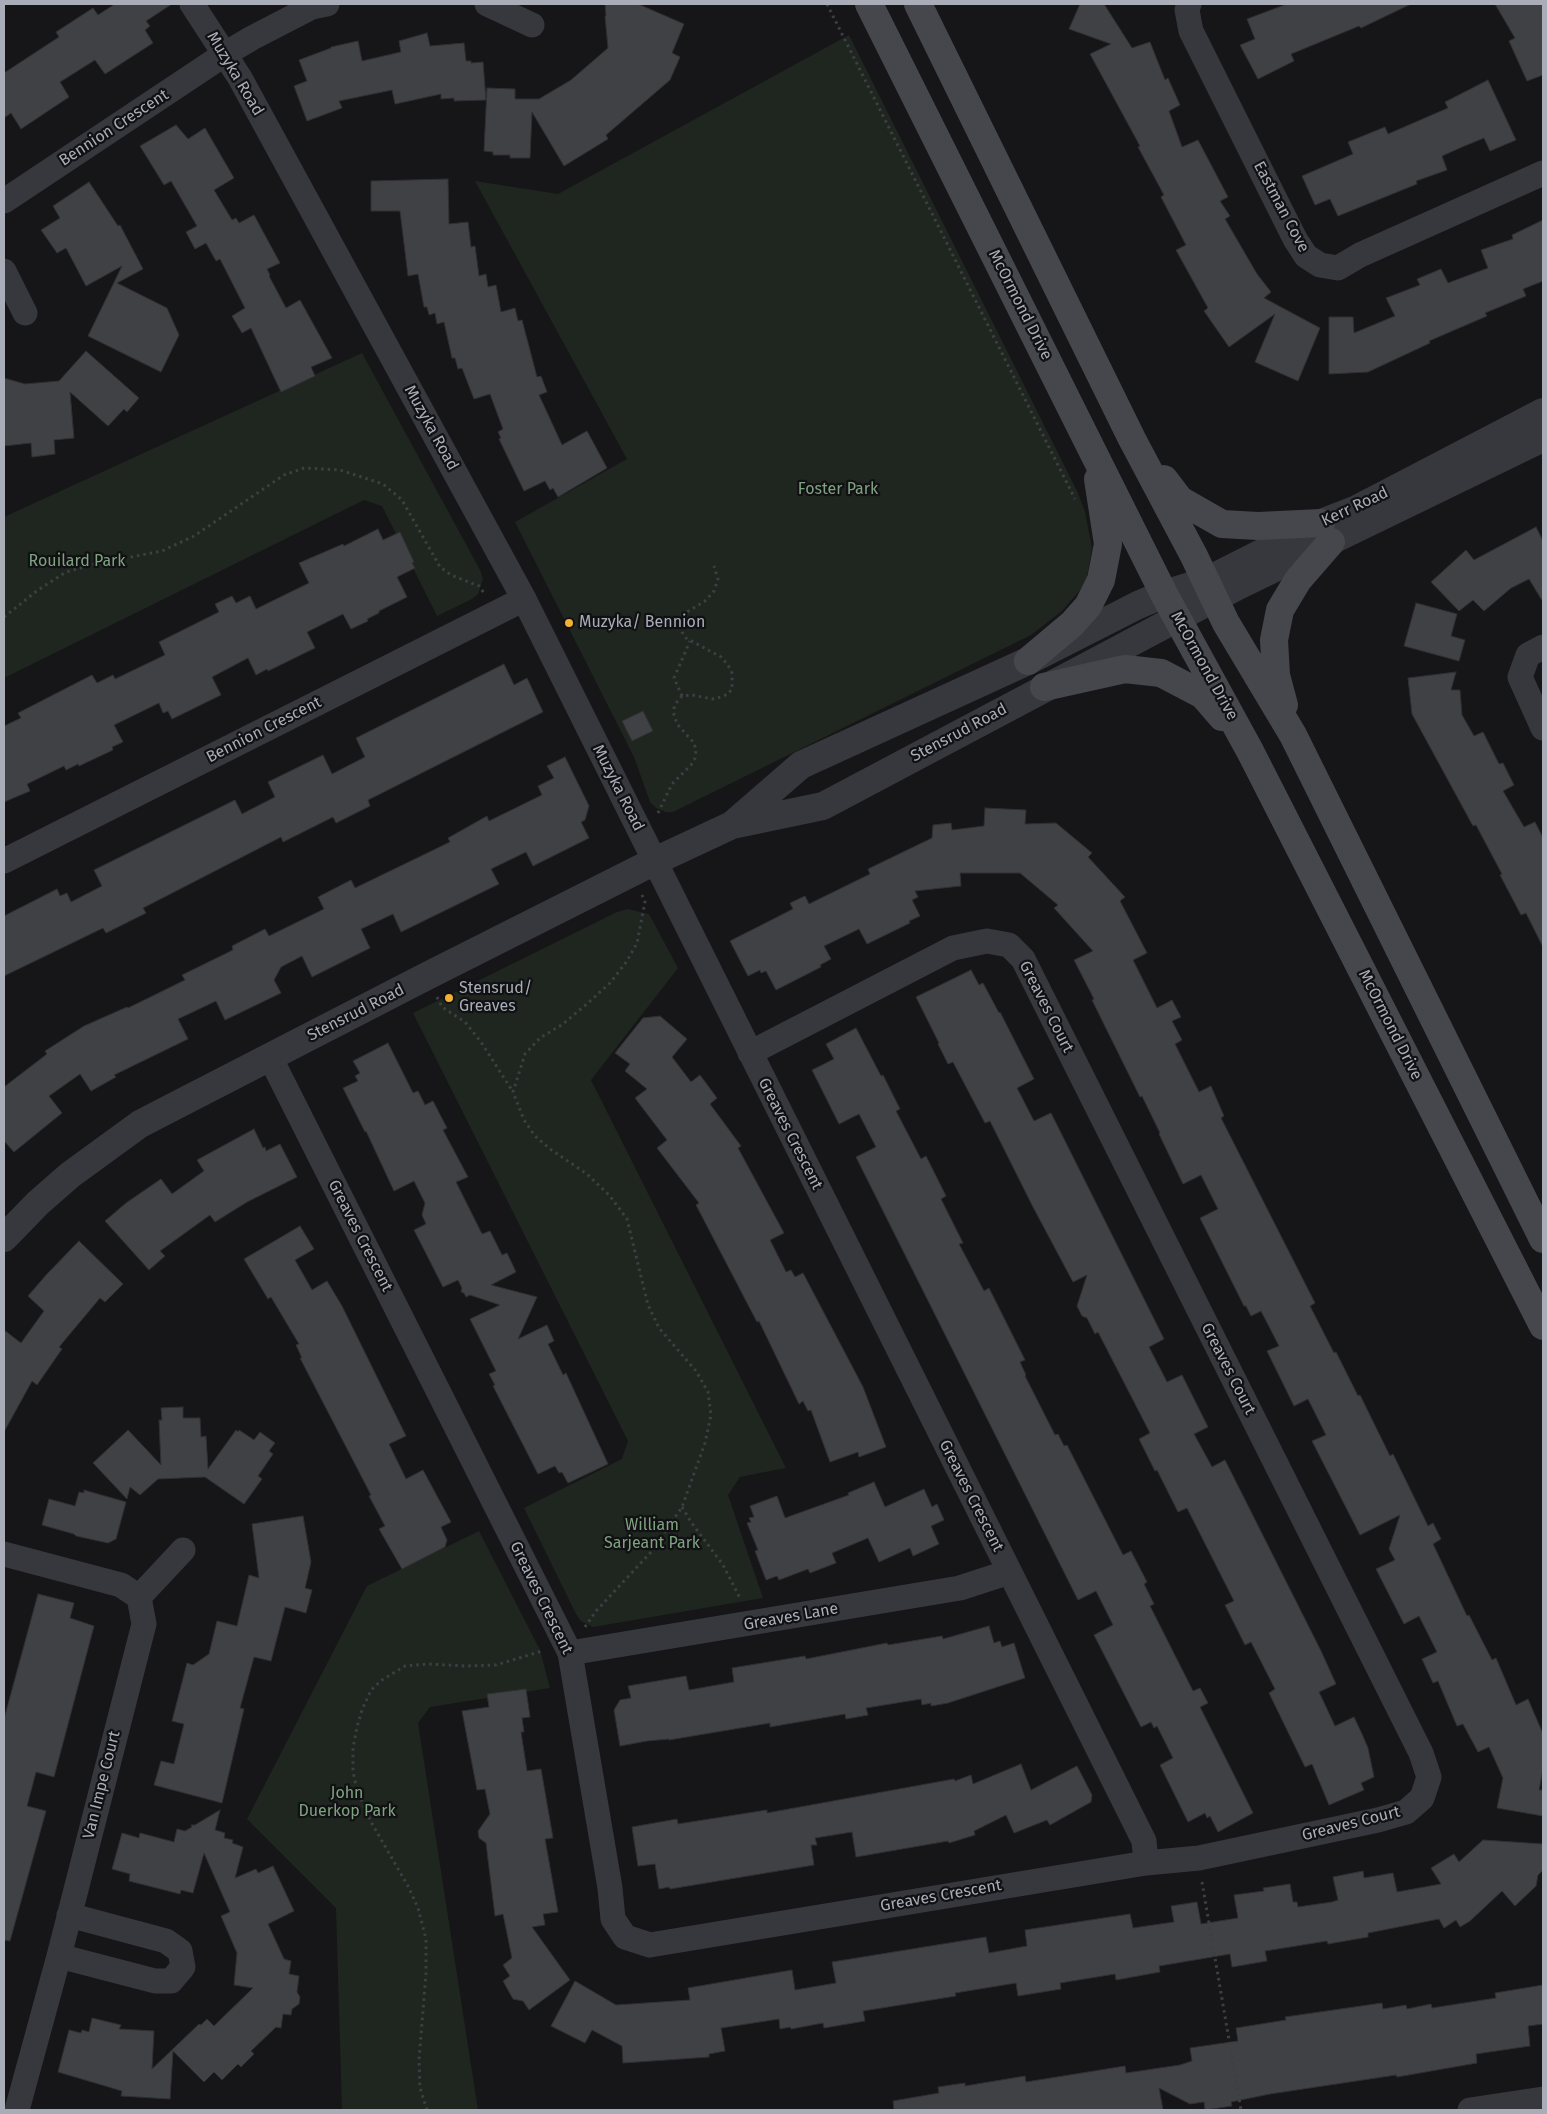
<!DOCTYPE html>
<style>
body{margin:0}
#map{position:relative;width:1547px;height:2114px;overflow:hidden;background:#161618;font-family:"Fira Sans",sans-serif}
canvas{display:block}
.frame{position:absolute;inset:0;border:5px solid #a8adb8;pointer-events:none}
</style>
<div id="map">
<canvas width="1547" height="2114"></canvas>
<div class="frame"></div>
</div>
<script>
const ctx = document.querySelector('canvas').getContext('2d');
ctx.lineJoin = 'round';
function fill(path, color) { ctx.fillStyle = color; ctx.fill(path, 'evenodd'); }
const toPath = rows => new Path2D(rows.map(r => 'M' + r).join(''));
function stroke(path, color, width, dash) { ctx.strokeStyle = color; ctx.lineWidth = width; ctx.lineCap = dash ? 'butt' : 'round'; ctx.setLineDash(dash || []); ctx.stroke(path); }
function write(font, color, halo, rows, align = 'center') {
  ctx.font = font + ' "Fira Sans",sans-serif'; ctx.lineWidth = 4.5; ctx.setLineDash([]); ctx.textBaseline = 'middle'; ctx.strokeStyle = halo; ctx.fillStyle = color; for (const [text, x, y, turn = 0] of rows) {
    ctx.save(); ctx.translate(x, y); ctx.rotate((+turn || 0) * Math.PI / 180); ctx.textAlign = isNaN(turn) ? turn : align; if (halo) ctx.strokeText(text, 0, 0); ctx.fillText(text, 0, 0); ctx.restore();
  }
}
const green = toPath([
 [849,35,1078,493,1085,512,1092,548,1086,583,1062,611,1031,635,673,812,666,812,656,808,650,802,634,757,515,522,627,459,475,181,558,194],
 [362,353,480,570,483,579,478,594,472,599,437,616,382,506,364,500,4,678,4,517],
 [628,909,649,914,678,968,591,1080,786,1468,740,1477,728,1495,763,1598,593,1627,581,1621,576,1614,524,1508,622,1459,628,1441,413,1013,617,912],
 [479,1531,540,1650,550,1688,430,1707,418,1723,478,2110,342,2110,336,1908,247,1819,367,1586]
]);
const building = toPath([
 [115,4,172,4,146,21,150,26,145,30,153,43,105,74,95,60,60,82,69,97,21,129,11,113,4,118,4,73,59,37,56,32,93,8,98,15,115,4],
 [605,4,638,4,684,24,672,53,680,57,670,80,606,135,608,139,564,166,532,112,530,158,510,158,510,155,493,155,493,152,484,151,487,88,515,89,515,99,539,99,571,80,608,48,605,16,606,16,605,4],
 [1080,4,1104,4,1132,48,1150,42,1165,80,1168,78,1180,105,1169,111,1182,147,1198,140,1228,197,1220,201,1230,216,1225,219,1257,274,1271,292,1264,298,1320,328,1298,381,1255,362,1275,314,1229,347,1204,311,1208,308,1176,250,1186,245,1161,197,1164,195,1138,147,1140,146,1090,54,1111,44,1069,29,1080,4],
 [1287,4,1411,4,1361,28,1359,26,1291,54,1294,61,1258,79,1240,45,1255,39,1247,19,1287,4],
 [1495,4,1543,4,1543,75,1527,81,1509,41,1515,38,1495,4],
 [427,33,430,46,464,43,466,61,471,61,471,63,483,62,486,100,454,101,454,98,441,99,441,94,395,104,392,90,339,101,342,108,307,121,294,86,307,81,299,60,331,48,331,47,358,41,362,61,401,52,399,41,427,33],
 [1488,80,1516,140,1490,151,1484,138,1462,147,1442,156,1447,170,1416,181,1417,184,1338,216,1330,199,1315,205,1302,176,1353,154,1348,142,1385,127,1388,134,1448,108,1445,102,1488,80],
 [176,125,188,139,205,128,234,178,214,190,232,220,236,218,239,223,254,215,280,263,267,269,270,275,269,276,286,308,300,300,332,358,311,367,315,376,281,392,251,328,242,333,232,316,245,308,220,259,216,261,206,243,195,249,186,232,197,226,171,181,164,185,140,146,176,125],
 [448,179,449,224,468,222,471,247,475,246,479,276,486,274,488,287,496,285,501,312,515,308,518,321,522,320,537,377,541,376,547,392,539,395,562,445,587,431,607,468,558,497,553,488,550,490,545,481,524,491,499,439,501,438,498,432,503,429,490,394,474,399,462,368,458,369,455,358,452,358,444,322,437,324,435,313,429,315,427,307,424,307,418,274,408,276,400,211,371,211,371,181,448,179],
 [89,182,118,226,120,225,143,269,117,283,167,308,179,335,161,372,88,336,122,266,86,286,66,248,57,253,41,230,60,218,53,206,89,182],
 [1543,220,1543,281,1523,289,1526,296,1485,313,1487,316,1429,341,1430,343,1368,372,1329,374,1329,317,1353,317,1354,333,1395,316,1386,298,1420,285,1417,279,1441,269,1448,283,1488,268,1481,250,1513,239,1512,235,1543,220],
 [86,351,139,398,127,412,124,409,108,426,70,392,74,438,54,440,55,454,32,457,31,443,4,446,4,378,25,384,59,381,86,351],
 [1536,527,1543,541,1543,602,1529,579,1511,588,1484,611,1473,600,1459,611,1431,582,1466,550,1474,560,1536,527],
 [378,529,383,540,400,532,414,562,412,563,415,568,397,577,407,597,379,611,379,613,367,619,368,621,351,629,343,614,307,632,315,648,268,671,267,669,256,675,248,658,212,677,221,695,172,719,168,711,163,713,159,703,114,725,123,742,112,747,113,750,79,766,78,764,66,770,64,766,27,784,30,791,4,802,4,726,21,718,18,713,92,675,97,683,113,675,115,679,165,655,159,642,219,612,215,604,232,596,236,603,250,596,256,609,309,583,299,563,343,544,344,546,378,529],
 [1416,603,1457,614,1451,636,1465,640,1459,661,1404,646,1416,603],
 [504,664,514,685,527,678,543,712,368,800,370,806,336,823,333,817,283,842,281,837,143,908,146,913,106,933,103,928,4,976,4,916,57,889,60,896,67,893,71,902,102,886,94,870,235,800,242,814,275,797,268,782,323,755,332,774,365,757,356,738,504,664],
 [1456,672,1451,690,1460,690,1462,715,1474,736,1483,732,1499,764,1503,763,1514,785,1503,791,1524,827,1535,822,1543,838,1543,947,1526,913,1521,915,1500,875,1502,874,1476,825,1473,826,1412,714,1408,678,1456,672],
 [643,711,653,731,632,741,622,721,643,711],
 [565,757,589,806,585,820,581,822,589,838,533,866,526,852,491,869,499,884,401,932,393,914,361,929,370,948,312,977,302,956,281,967,274,980,281,993,225,1020,216,1001,178,1019,188,1039,114,1075,116,1077,91,1091,80,1074,49,1096,62,1113,14,1152,4,1141,4,1087,47,1054,45,1051,84,1026,127,1007,128,1008,185,980,182,975,233,950,232,946,265,929,269,936,324,909,318,897,351,880,355,888,450,842,448,838,487,816,489,821,542,795,538,786,554,778,547,766,565,757],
 [985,808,1026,810,1025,824,1056,823,1092,853,1088,857,1125,897,1120,901,1147,953,1133,960,1157,1008,1172,1000,1181,1017,1172,1021,1182,1040,1175,1044,1199,1092,1211,1086,1224,1116,1221,1118,1315,1303,1310,1306,1334,1353,1336,1352,1358,1396,1360,1395,1390,1456,1393,1454,1428,1526,1433,1523,1441,1539,1433,1544,1467,1616,1469,1615,1492,1660,1496,1658,1516,1705,1528,1699,1543,1734,1543,1769,1539,1790,1543,1790,1543,1816,1497,1808,1503,1778,1489,1747,1478,1752,1463,1724,1457,1726,1438,1681,1433,1683,1422,1659,1437,1652,1419,1616,1404,1624,1376,1569,1395,1560,1389,1549,1400,1515,1360,1535,1312,1441,1326,1435,1308,1399,1294,1406,1267,1351,1279,1346,1261,1311,1251,1316,1246,1306,1244,1306,1200,1218,1218,1209,1201,1175,1183,1184,1159,1134,1160,1133,1142,1096,1140,1097,1092,1000,1094,999,1074,960,1093,951,1054,908,1058,905,1020,873,960,873,961,886,915,891,918,897,912,900,920,916,909,921,910,923,867,944,859,929,824,946,831,959,820,965,821,967,776,990,766,971,761,973,760,970,748,976,730,941,793,909,790,903,805,896,809,904,870,874,868,869,932,838,933,825,951,823,952,830,984,826,985,808],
 [971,970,979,985,983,983,999,1013,1000,1012,1034,1079,1017,1088,1034,1121,1051,1113,1164,1339,1149,1347,1167,1382,1182,1375,1208,1427,1194,1434,1212,1467,1225,1460,1321,1651,1336,1684,1319,1692,1335,1726,1354,1717,1362,1734,1368,1748,1374,1777,1361,1783,1364,1790,1329,1805,1312,1764,1305,1767,1269,1693,1275,1689,1251,1642,1245,1645,1225,1605,1234,1601,1187,1508,1178,1512,1157,1470,1155,1471,1139,1439,1150,1433,1098,1332,1095,1334,1087,1318,1082,1316,1077,1306,1087,1275,1073,1282,1033,1207,990,1121,985,1123,953,1062,948,1064,938,1044,939,1043,916,997,971,970],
 [660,1016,687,1039,672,1057,691,1082,700,1075,717,1098,710,1104,741,1146,738,1148,784,1233,770,1240,786,1272,791,1270,795,1277,803,1273,863,1387,886,1447,859,1457,858,1452,830,1462,811,1410,808,1411,803,1401,799,1404,759,1321,757,1322,696,1205,699,1203,657,1148,667,1140,635,1098,647,1089,625,1071,630,1064,615,1053,643,1018,660,1016],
 [856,1028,881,1076,883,1075,900,1109,896,1111,921,1159,926,1156,946,1196,941,1199,963,1243,959,1244,984,1291,989,1288,1025,1360,1020,1362,1026,1375,1025,1376,1055,1435,1058,1434,1064,1446,1067,1445,1123,1555,1131,1551,1147,1582,1144,1584,1154,1604,1150,1606,1193,1691,1200,1688,1208,1703,1200,1707,1253,1813,1218,1832,1210,1816,1207,1818,1205,1813,1188,1822,1160,1765,1173,1758,1157,1726,1154,1728,1151,1722,1141,1727,1094,1635,1113,1625,1096,1591,1078,1600,856,1157,876,1147,859,1114,839,1124,812,1070,834,1059,826,1044,856,1028],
 [388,1043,413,1093,418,1091,425,1105,433,1101,447,1128,443,1130,468,1177,456,1182,482,1234,490,1231,502,1255,507,1253,516,1272,491,1285,537,1297,518,1339,547,1325,554,1341,548,1344,563,1375,566,1373,608,1464,568,1483,562,1472,559,1473,555,1466,538,1474,493,1386,495,1385,489,1374,496,1371,470,1319,500,1305,470,1295,466,1297,464,1293,461,1292,462,1288,458,1280,443,1287,414,1230,426,1224,422,1215,425,1203,414,1181,394,1191,366,1131,365,1132,343,1088,358,1081,355,1076,360,1073,353,1061,388,1043],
 [254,1129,263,1148,265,1147,266,1151,280,1144,297,1177,247,1202,215,1222,210,1215,160,1251,165,1256,149,1270,105,1221,126,1203,161,1179,172,1194,204,1171,197,1160,254,1129],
 [300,1226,314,1249,295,1260,312,1290,327,1281,342,1306,406,1436,389,1444,406,1479,423,1470,451,1522,441,1527,447,1540,445,1547,402,1569,379,1529,385,1526,369,1496,371,1495,300,1358,302,1358,296,1345,299,1344,271,1297,268,1299,244,1259,300,1226],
 [79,1241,123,1284,105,1302,100,1298,59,1347,62,1349,37,1385,32,1381,4,1432,4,1330,21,1343,44,1311,28,1296,47,1274,79,1241],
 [183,1407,183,1418,200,1418,201,1437,206,1436,208,1469,236,1430,238,1432,239,1430,254,1440,260,1432,275,1443,269,1451,273,1454,258,1476,262,1479,244,1504,205,1477,158,1479,140,1495,130,1487,127,1499,93,1463,128,1430,161,1465,159,1420,162,1420,161,1408,183,1407],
 [874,1482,885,1507,924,1489,932,1507,937,1504,944,1520,931,1526,939,1544,913,1556,910,1548,879,1562,868,1538,832,1553,836,1563,810,1573,808,1569,779,1580,777,1576,766,1580,755,1551,758,1550,747,1523,751,1522,749,1518,754,1517,750,1506,777,1496,785,1518,849,1495,848,1493,874,1482],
 [84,1490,126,1502,116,1539,108,1543,76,1536,74,1534,42,1525,49,1499,75,1506,79,1492,84,1493,84,1490],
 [303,1516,311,1562,305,1588,312,1590,306,1613,285,1607,271,1661,254,1657,240,1708,244,1709,222,1803,154,1785,161,1761,174,1764,184,1724,172,1721,187,1663,193,1665,209,1654,217,1621,237,1626,249,1575,259,1578,252,1524,303,1516],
 [38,1594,74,1603,70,1618,94,1626,54,1777,36,1772,27,1806,46,1811,10,1941,4,1940,4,1719,38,1594],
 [989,1626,994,1643,1000,1641,1002,1647,1014,1643,1025,1678,948,1703,931,1706,931,1703,922,1705,921,1699,866,1708,868,1715,846,1719,845,1714,770,1727,770,1723,669,1740,669,1739,647,1741,620,1746,614,1710,620,1700,631,1698,628,1686,686,1676,689,1690,734,1682,732,1668,805,1656,806,1659,887,1643,888,1645,942,1636,943,1639,989,1626],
 [526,1689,530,1717,522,1718,524,1732,521,1732,527,1771,541,1769,553,1838,545,1839,558,1912,543,1914,545,1925,532,1927,570,1980,529,2010,523,2001,513,1999,503,1981,510,1976,503,1965,512,1958,503,1914,495,1916,486,1843,479,1838,478,1831,490,1814,485,1789,477,1790,462,1711,489,1707,487,1694,526,1689],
 [1021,1764,1031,1790,1077,1766,1092,1795,1091,1802,1050,1825,1047,1820,1014,1833,1006,1815,974,1831,975,1835,949,1843,948,1841,856,1857,852,1832,815,1838,817,1845,811,1845,814,1865,670,1889,669,1887,659,1889,655,1864,638,1866,632,1827,677,1819,678,1824,767,1810,767,1813,954,1779,955,1781,971,1775,973,1784,1021,1764],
 [220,1810,215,1830,225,1833,224,1838,233,1840,232,1843,243,1847,235,1878,256,1869,258,1873,273,1866,294,1911,268,1924,284,1959,291,1961,289,1974,299,1976,297,1992,300,1997,299,2004,292,2009,291,2015,283,2014,281,2028,276,2027,251,2051,254,2054,241,2067,238,2064,222,2080,214,2072,204,2082,173,2051,170,2099,121,2096,122,2091,58,2072,69,2030,81,2033,82,2030,89,2032,92,2018,121,2025,119,2029,154,2031,152,2069,199,2024,201,2025,207,2019,214,2026,253,1988,234,1985,237,1953,221,1916,230,1912,204,1853,193,1893,181,1890,180,1894,129,1881,130,1874,112,1869,122,1833,139,1838,140,1833,174,1842,177,1829,185,1831,192,1827,191,1825,195,1825,220,1810],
 [1483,1840,1543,1844,1543,1870,1538,1875,1536,1886,1515,1906,1502,1891,1470,1921,1460,1927,1456,1920,1444,1928,1439,1919,1368,1933,1368,1937,1328,1944,1327,1941,1265,1951,1267,1961,1232,1967,1230,1954,1159,1966,1160,1972,1116,1980,1115,1974,1060,1983,1061,1989,1018,1996,1016,1983,955,1993,956,1996,863,2011,865,2021,824,2028,823,2023,791,2029,790,2027,780,2029,779,2019,721,2028,725,2051,709,2054,709,2057,623,2063,622,2046,592,2030,585,2043,551,2026,575,1981,616,2005,690,2000,688,1988,792,1970,795,1990,836,1983,832,1962,986,1937,989,1953,1027,1946,1025,1930,1130,1914,1133,1928,1174,1922,1171,1906,1197,1902,1201,1924,1238,1918,1234,1895,1264,1891,1263,1888,1290,1884,1293,1902,1297,1902,1298,1907,1332,1902,1338,1900,1333,1877,1363,1871,1364,1878,1393,1873,1397,1892,1441,1884,1431,1868,1454,1854,1459,1862,1483,1840],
 [1543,1985,1543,2024,1528,2026,1530,2046,1476,2054,1477,2063,1397,2077,1396,2075,1270,2094,1231,2102,1232,2106,1205,2110,1204,2102,1190,2104,1159,2088,1163,2110,894,2110,893,2101,939,2093,938,2087,965,2083,965,2086,1025,2076,1026,2082,1125,2066,1126,2073,1180,2065,1192,2061,1190,2048,1238,2041,1236,2028,1286,2020,1285,2017,1382,2003,1383,2009,1406,2005,1407,2009,1431,2004,1432,2008,1496,1998,1495,1993,1543,1985]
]);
const path = toPath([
 [827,4,1075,499],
 [4,617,38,590,66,572,95,564,162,551,194,536,284,475,304,468,340,470,383,484,402,500,440,567,451,575,479,586,484,593],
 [682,696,674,678,690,641],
 [658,813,672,784,691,765,695,758,696,750,694,743,677,724,674,715,674,708,677,702,682,696,692,695,712,699,721,697,728,694,732,689,732,673,728,665,721,657,686,638,682,632,680,624,682,615,705,601,714,591,718,579,714,566],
 [437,997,442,1007,465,1022,481,1042,513,1092],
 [682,1507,691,1522,723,1565,741,1600],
 [585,1627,596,1611,652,1551,682,1507,705,1443,711,1415,708,1392,696,1371,659,1328,648,1305,627,1219,610,1196,587,1174,550,1149,535,1136,524,1120,513,1092,525,1054,540,1038,563,1024,588,1003,610,983,627,961,637,943,645,902,642,895],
 [1202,1882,1241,2110],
 [427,2110,420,2088,419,2060,426,1973,426,1939,418,1908,408,1886,371,1822,357,1790,353,1771,353,1748,357,1727,362,1710,371,1690,382,1680,405,1666,428,1664,465,1666,496,1665,542,1651]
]);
const minor = toPath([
 [192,4,240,78,524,599,1144,1841,1146,1863,650,1945,625,1937,613,1919,610,1888,570,1653,270,1057],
 [487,4,532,25],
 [1189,4,1187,10,1191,31,1295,239,1306,256,1320,265,1338,268,1360,255,1543,173],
 [4,201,225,54,252,38,312,7,327,4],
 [4,271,25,313],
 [1543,647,1528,655,1520,677,1543,728],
 [4,861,524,599],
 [750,1053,953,948,987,941,1009,945,1023,959,1421,1753,1429,1777,1422,1798,1406,1812,1378,1820,1199,1858,1146,1863],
 [4,1554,121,1585,139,1597,144,1624,59,1956,17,2110],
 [139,1597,183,1550],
 [570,1653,960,1588,1009,1572],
 [59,1956,155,1981,171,1981,183,1967,180,1951,166,1941,69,1915],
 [1470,2110,1543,2099]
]);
const tertiary = toPath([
 [733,824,801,765,1028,661,1138,605,1164,594,1206,581,1321,523,1357,509,1543,412],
 [4,1238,38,1203,70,1175,140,1124,169,1109,427,976,655,861,732,825,823,806,1238,586,1543,438]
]);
const secondary = toPath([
 [869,4,1164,594,1250,751,1543,1326],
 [918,4,1132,439,1194,556,1226,623,1293,735,1543,1239],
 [1164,479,1180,500,1222,524,1258,526,1321,523],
 [1028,661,1072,624,1088,606,1101,580,1108,544,1098,479],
 [1044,687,1125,669,1161,673,1203,695,1222,717],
 [1284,705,1276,675,1274,640,1280,610,1298,580,1331,542]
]);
const markers = [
 [569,623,5,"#f2b134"],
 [449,998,5,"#f2b134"]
];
const streetNames = [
 ["Muzyka Road",235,74,59],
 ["Bennion Crescent",114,128,-33],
 ["Eastman Cove",1281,207,62],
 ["McOrmond Drive",1020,305,63],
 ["Muzyka Road",431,428,61],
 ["Kerr Road",1355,507,-25],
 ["McOrmond Drive",1204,666,61],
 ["Bennion Crescent",264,730,-27],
 ["Stensrud Road",959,733,-28],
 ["Muzyka Road",618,788,63],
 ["Greaves Court",1046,1007,63],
 ["Stensrud Road",356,1013,-27],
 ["McOrmond Drive",1390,1025,63],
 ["Greaves Crescent",790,1134,63],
 ["Greaves Crescent",360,1236,63],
 ["Greaves Court",1228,1369,63],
 ["Greaves Crescent",971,1496,63],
 ["Greaves Crescent",541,1598,64],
 ["Greaves Lane",791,1617,-10],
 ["Van Impe Court",102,1785,-76],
 ["Greaves Court",1351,1824,-14],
 ["Greaves Crescent",941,1896,-10]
];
const parkNames = [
 ["Foster Park",838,490],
 ["Rouilard Park",77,562],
 ["William",652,1526],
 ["Sarjeant Park",652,1544],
 ["John",347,1794],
 ["Duerkop Park",347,1812]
];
const poiNames = [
 ["Muzyka/ Bennion",579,623],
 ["Stensrud/",459,989],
 ["Greaves",459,1007]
];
fill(green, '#1e261f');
fill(building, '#404145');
stroke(building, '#303034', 1);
stroke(path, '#3d3f44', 3, [2.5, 4]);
stroke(minor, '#37383d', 25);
stroke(tertiary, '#37383d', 28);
stroke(secondary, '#45474d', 28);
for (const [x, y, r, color] of markers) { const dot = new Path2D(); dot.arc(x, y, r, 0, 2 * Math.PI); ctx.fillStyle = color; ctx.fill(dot); stroke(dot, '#111113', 2); }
write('16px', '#a8adb8', '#111113', streetNames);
write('16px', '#7fa381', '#111113', parkNames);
write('16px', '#a8adb8', '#111113', poiNames, 'left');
</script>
